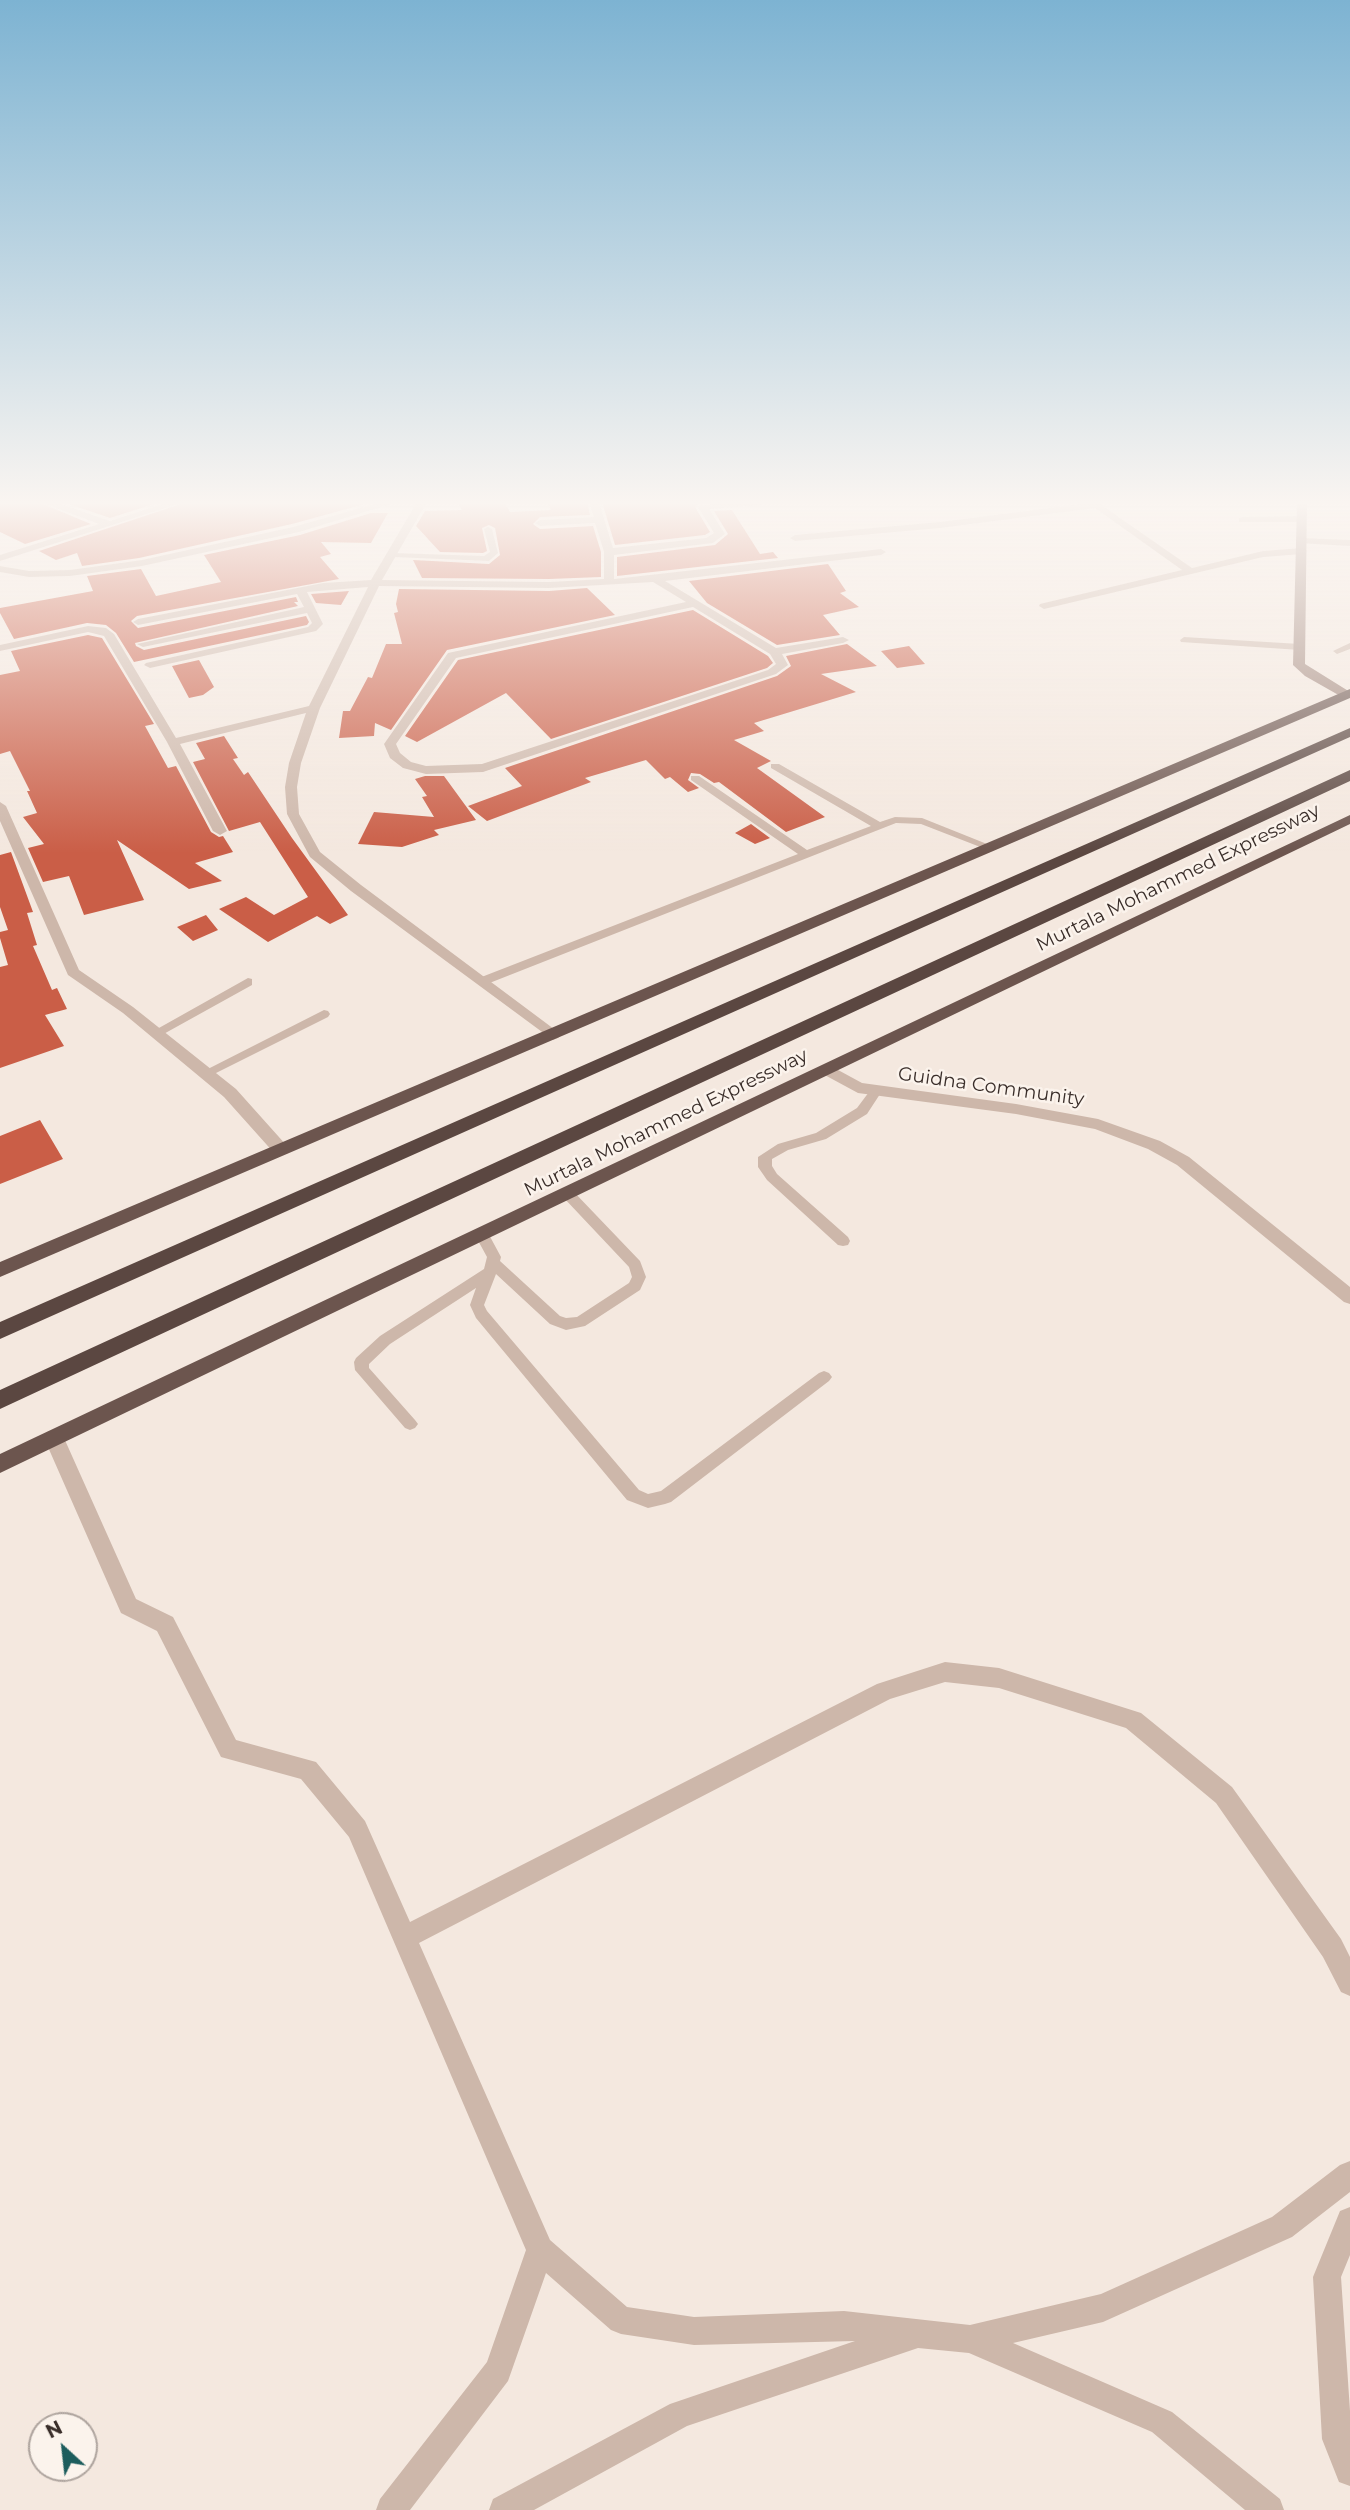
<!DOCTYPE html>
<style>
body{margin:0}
#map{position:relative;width:1350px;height:2510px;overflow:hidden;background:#f4e8df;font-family:Montserrat,sans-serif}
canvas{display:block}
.north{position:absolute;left:28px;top:2412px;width:70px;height:70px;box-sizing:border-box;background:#fbf3ec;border:2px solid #aea49e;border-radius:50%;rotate:333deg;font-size:19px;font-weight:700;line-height:28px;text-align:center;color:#3a2e2a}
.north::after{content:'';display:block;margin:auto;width:24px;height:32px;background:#1d5d5d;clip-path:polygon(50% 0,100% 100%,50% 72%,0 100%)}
</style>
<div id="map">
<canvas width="1350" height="2510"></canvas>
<div class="north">N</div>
</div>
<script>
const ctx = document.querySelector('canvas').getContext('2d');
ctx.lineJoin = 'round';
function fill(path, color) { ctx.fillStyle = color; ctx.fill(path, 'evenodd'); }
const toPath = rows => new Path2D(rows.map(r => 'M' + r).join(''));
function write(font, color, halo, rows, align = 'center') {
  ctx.font = font + ' Montserrat,sans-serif'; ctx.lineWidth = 5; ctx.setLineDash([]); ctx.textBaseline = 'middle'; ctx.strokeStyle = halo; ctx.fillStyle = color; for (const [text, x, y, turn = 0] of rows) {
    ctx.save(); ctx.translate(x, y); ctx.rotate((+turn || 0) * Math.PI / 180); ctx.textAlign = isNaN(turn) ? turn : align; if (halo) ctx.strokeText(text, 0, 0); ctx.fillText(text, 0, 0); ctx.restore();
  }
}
const building = toPath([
 [0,502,38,502,91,524,25,544,0,532],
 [63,502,160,502,110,518],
 [187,502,372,502,292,524,139,558,82,566,77,553,56,560,39,551],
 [457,502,504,502,510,512,551,510,547,502,587,502,590,515,540,517,533,524,540,529,593,526,601,552,601,577,549,579,422,578,413,560,489,564,500,555,495,528,489,525,482,528,487,551,483,553,440,552,416,526,425,511,462,510],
 [602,502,708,502,700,502,695,507,710,532,705,535,615,545],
 [732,510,760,554,773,552,778,558,617,576,617,557,715,545,728,534,714,511],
 [371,513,388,513,371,543,321,542,331,554,320,557,339,579,137,616,131,621,138,628,296,597,298,602,294,602,298,606,135,643,136,646,144,650,306,616,309,622,307,625,134,662,116,633,106,625,87,623,14,639,0,613,0,608,93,591,87,576,141,569,156,596,221,582,204,555,300,535],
 [828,564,846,591,840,593,859,607,823,615,840,635,777,645,707,603,689,581],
 [587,588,615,615,447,650,391,730,375,723,374,736,339,738,343,711,350,711,368,677,372,678,386,644,402,644,394,613,398,612,396,604,399,589,549,591],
 [349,591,341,605,316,603,311,594],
 [693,610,768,656,773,663,767,668,551,739,506,693,417,742,405,736,458,660],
 [88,635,102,638,154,724,145,726,168,768,176,766,211,832,219,837,223,836,233,852,195,863,222,881,189,889,117,840,144,900,84,915,69,876,43,882,28,848,44,844,23,817,37,813,27,791,30,791,10,751,0,754,0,675,20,671,11,651],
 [847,644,877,666,821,674,856,692,754,723,764,731,734,740,771,761,757,768,825,817,786,832,719,782,714,783,700,774,691,773,688,780,699,788,688,792,670,777,665,779,646,760,585,778,591,782,487,821,468,806,522,786,505,768,777,676,791,666,786,656],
 [909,646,925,664,897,668,881,651],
 [199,660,214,687,203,695,189,698,172,666],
 [224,736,238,758,233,759,244,775,248,772,292,838,348,915,330,924,317,916,268,942,219,909,246,897,274,915,308,897,260,822,229,831,193,762,205,759,196,743],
 [425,776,444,776,476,820,434,830,439,835,402,847,358,844,374,812,434,817,422,797,427,796,415,779],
 [751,824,770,838,755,844,735,833],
 [11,852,33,912,27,913,37,945,33,946,52,990,57,988,67,1009,45,1015,64,1046,0,1068,0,967,8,965,0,938,0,932,8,930,0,907,0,855],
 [206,915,218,930,193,941,177,927],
 [40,1120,63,1159,0,1184,0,1136]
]);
const service = toPath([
 [488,527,492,529,498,553,489,561,393,557,389,555,393,553,484,556,490,552,484,529,488,527],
 [1184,637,1300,644,1304,647,1300,650,1181,642,1180,640,1184,637],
 [1350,643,1350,649,1337,654,1333,651,1350,643],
 [771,764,779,764,880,822,895,817,922,818,997,848,992,851,988,850,921,824,896,823,487,984,479,984,479,978,798,854,691,780,691,776,699,776,807,850,871,826,771,768,771,764],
 [248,978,252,979,252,985,160,1036,156,1037,150,1033,248,978],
 [324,1010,328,1011,330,1014,328,1017,210,1076,202,1076,200,1073,324,1010],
 [876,1087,882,1091,867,1114,826,1139,788,1150,772,1159,772,1166,777,1174,848,1237,850,1241,848,1245,843,1246,838,1245,767,1180,758,1167,758,1157,778,1144,816,1133,857,1108,872,1088,876,1087],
 [568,1189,573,1191,640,1261,646,1277,640,1290,585,1326,566,1330,550,1324,496,1274,484,1305,487,1311,639,1490,648,1494,661,1491,819,1373,824,1371,829,1373,832,1377,829,1381,671,1502,665,1504,648,1508,627,1500,476,1318,470,1305,476,1288,390,1344,369,1364,369,1368,415,1420,418,1424,415,1428,410,1430,405,1428,355,1370,354,1362,356,1358,380,1336,484,1269,487,1257,475,1235,477,1231,487,1231,501,1257,500,1261,560,1316,566,1318,577,1317,629,1283,632,1277,629,1267,563,1197,561,1194,568,1189]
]);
const minor = toPath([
 [40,502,55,502,110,521,169,502,184,502,0,561,0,555,99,524,40,502],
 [382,502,398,502,299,532,142,566,70,576,29,577,0,572,0,566,29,571,70,570,142,560,293,527,382,502],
 [417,502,427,502,382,580,549,582,604,579,604,552,595,523,540,526,535,523,540,520,594,517,589,502,599,502,613,548,706,538,714,533,698,507,700,505,766,502,761,505,709,509,725,534,713,543,614,555,614,579,881,549,886,552,881,555,665,581,776,648,843,637,849,640,843,643,782,654,788,665,776,674,483,772,426,774,403,768,390,758,384,744,448,653,686,602,653,582,549,588,379,586,320,708,301,763,297,787,299,814,320,852,361,885,558,1032,561,1035,558,1038,553,1040,351,891,310,857,287,814,285,787,289,763,306,713,180,744,227,831,220,835,213,831,167,742,104,636,88,632,0,651,0,645,88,626,106,628,114,634,176,738,309,706,368,587,307,592,323,624,316,631,150,668,144,665,146,663,308,627,312,623,307,613,143,647,137,644,304,607,297,594,138,625,133,622,138,619,323,583,371,580,417,502],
 [693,607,770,654,776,664,768,670,482,764,426,766,411,762,400,753,396,744,456,658,693,607],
 [1097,502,1192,568,1263,551,1302,548,1307,551,1302,554,1263,557,1044,609,1039,606,1040,604,1182,570,1095,508,940,528,795,541,790,538,795,535,940,522,1097,502],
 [1242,517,1302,516,1307,519,1302,522,1239,522,1239,518,1242,517],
 [1302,538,1350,540,1350,546,1298,543,1298,539,1302,538],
 [0,802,6,806,79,970,133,1007,236,1089,287,1146,289,1150,287,1154,275,1154,224,1097,123,1013,68,975,0,821,0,802],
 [54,1430,61,1432,64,1438,136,1599,173,1617,236,1740,316,1762,365,1821,410,1922,877,1684,945,1662,999,1668,1141,1713,1232,1787,1341,1939,1350,1957,1350,1996,1341,1992,1323,1957,1216,1803,1126,1728,999,1688,945,1682,890,1699,419,1943,550,2240,627,2307,694,2317,844,2311,970,2325,1101,2294,1272,2217,1340,2165,1350,2161,1350,2192,1292,2237,1103,2322,1013,2343,1172,2412,1280,2499,1284,2510,1245,2510,1152,2432,969,2353,918,2348,687,2426,534,2510,489,2510,493,2499,670,2404,855,2341,694,2345,621,2334,611,2330,546,2273,508,2381,410,2510,376,2510,380,2499,487,2362,526,2250,349,1837,301,1779,221,1757,157,1631,121,1613,44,1438,47,1432,54,1430],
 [1350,2207,1350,2255,1341,2277,1350,2411,1350,2486,1339,2482,1322,2439,1313,2277,1340,2211,1350,2207]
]);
const tertiary = toPath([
 [827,1064,862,1083,1016,1104,1098,1119,1160,1141,1189,1157,1350,1287,1350,1304,1344,1302,1177,1165,1148,1149,1095,1129,1016,1114,858,1093,821,1073,819,1069,827,1064]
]);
const secondary = toPath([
 [1297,502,1307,502,1305,664,1350,692,1350,698,1342,697,1305,676,1293,665,1297,502]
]);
const trunk = toPath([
 [1350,689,1350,698,0,1277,0,1262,1350,689],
 [1350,815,1350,824,0,1473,0,1454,1350,815]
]);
const motorway = toPath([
 [1350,728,1350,737,0,1339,0,1322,1350,728],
 [1350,770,1350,781,0,1409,0,1390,1350,770]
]);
const streetNames = [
 ["Murtala Mohammed Expressway",1178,878,-26],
 ["Guidna Community",991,1087,8],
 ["Murtala Mohammed Expressway",666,1123,-26]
];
fill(building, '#ca5e47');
fill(service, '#cdb7aa');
fill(minor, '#cdb7aa');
fill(tertiary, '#cdb7aa');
fill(secondary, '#a1867b');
fill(trunk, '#6c554e');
fill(motorway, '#5b4741');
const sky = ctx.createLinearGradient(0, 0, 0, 853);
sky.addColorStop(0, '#7db3d2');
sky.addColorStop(0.59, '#faf5f1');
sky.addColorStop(1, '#faf5f100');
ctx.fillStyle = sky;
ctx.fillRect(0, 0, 1350, 853);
write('19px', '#3a2e2a', '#fbf3ec', streetNames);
</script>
